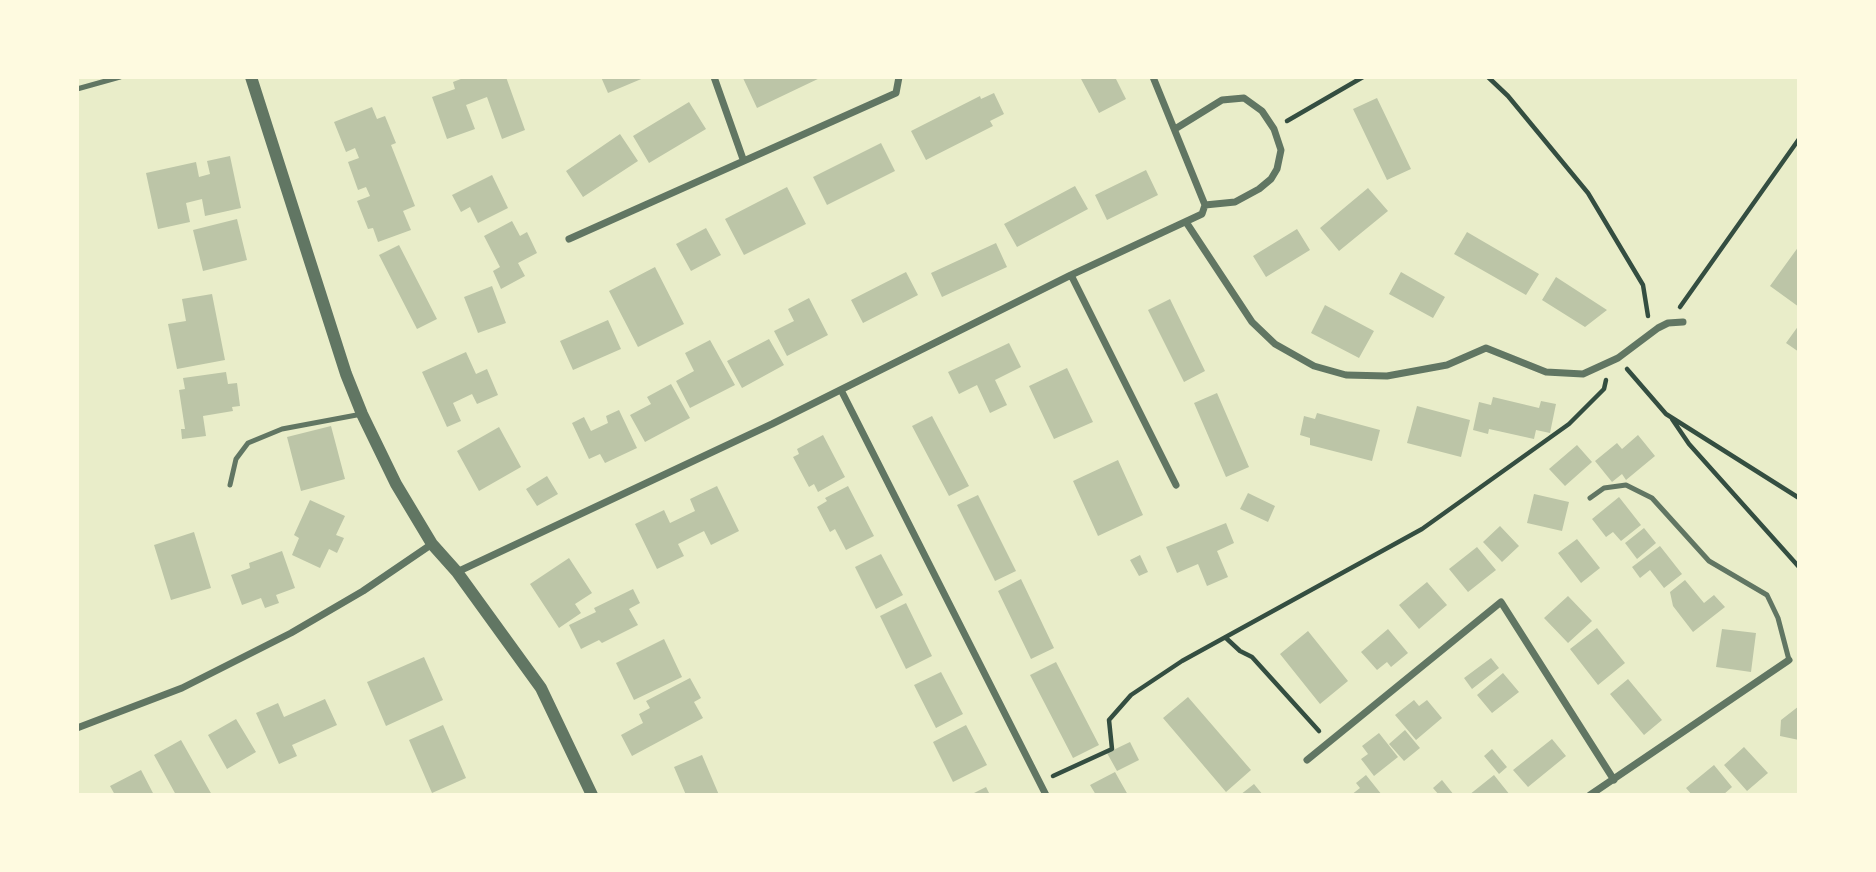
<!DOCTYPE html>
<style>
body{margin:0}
#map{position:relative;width:1876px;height:872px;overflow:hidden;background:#e9edc9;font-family:"Exo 2",sans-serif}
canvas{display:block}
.frame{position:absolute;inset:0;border:79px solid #fefae0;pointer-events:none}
</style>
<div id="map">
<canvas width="1876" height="872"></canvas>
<div class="frame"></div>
</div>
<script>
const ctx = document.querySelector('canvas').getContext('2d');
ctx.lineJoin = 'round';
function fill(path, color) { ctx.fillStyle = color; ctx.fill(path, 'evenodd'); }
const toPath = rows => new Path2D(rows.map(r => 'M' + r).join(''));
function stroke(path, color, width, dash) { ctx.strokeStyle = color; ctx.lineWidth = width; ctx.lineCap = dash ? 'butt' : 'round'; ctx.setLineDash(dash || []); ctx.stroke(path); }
const building = toPath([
 [466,77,506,77,525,130,502,139,487,97,466,105,475,129,447,139,432,97,455,89,453,82],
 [601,77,646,77,608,93],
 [746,77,822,77,757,108,743,78],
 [1080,77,1115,77,1126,99,1099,113],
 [994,93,1004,114,990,121,993,126,926,160,911,131,980,96,981,99],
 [1377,98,1411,169,1387,180,1353,109],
 [689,102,706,129,649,163,633,136],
 [372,107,377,119,385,116,396,143,391,145,415,206,403,211,411,230,378,242,373,228,368,229,357,201,370,196,366,187,358,190,348,162,359,158,355,148,346,152,334,122],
 [620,134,638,161,583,197,566,171],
 [881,143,895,171,827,205,813,177],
 [230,156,241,208,205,216,202,199,186,203,190,222,158,229,146,173,196,162,199,177,210,174,207,161],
 [1146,170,1158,195,1107,220,1095,195],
 [492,175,508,208,478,223,470,207,461,212,452,195],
 [1075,186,1088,209,1017,247,1004,224],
 [787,187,806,224,744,255,725,219],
 [1368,188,1388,211,1339,251,1320,228],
 [237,219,247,260,203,271,193,230],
 [512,221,520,236,527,232,537,253,518,263,525,276,501,289,493,271,500,267,484,236],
 [706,228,721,255,691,271,676,244],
 [1297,229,1310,250,1266,277,1253,256],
 [1467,232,1539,274,1526,295,1454,254],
 [996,243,1007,267,942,297,931,273],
 [399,245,437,319,417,329,379,255],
 [1799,246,1799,307,1770,286],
 [655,267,684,324,638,347,609,291],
 [906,272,918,295,863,323,851,300],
 [1401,272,1445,297,1433,318,1389,294],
 [1556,277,1607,310,1585,327,1542,300],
 [492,286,506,323,478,333,464,297],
 [212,294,225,360,177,369,168,324,186,321,182,299],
 [809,298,828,335,787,356,774,331,794,321,788,309],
 [1170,299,1205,371,1184,382,1148,310],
 [1325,305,1374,331,1359,358,1311,333],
 [608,320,621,349,573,370,560,341],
 [1799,325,1799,352,1786,343],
 [769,339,784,365,742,388,727,361],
 [710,340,735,385,690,408,676,381,694,371,685,353],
 [1009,343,1021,367,995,380,1007,405,990,413,977,385,959,394,948,372],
 [466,352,476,374,487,369,498,395,477,404,472,394,453,403,461,421,447,427,422,372],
 [1067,368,1093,422,1054,439,1029,386],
 [226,372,228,384,237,383,240,406,232,407,233,411,203,416,206,436,182,439,181,429,185,429,179,390,185,389,183,378],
 [671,384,690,418,645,442,630,415,651,404,647,397],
 [1217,393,1249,467,1226,477,1194,403],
 [1493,397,1539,408,1541,401,1556,404,1550,433,1536,430,1534,439,1489,429,1488,434,1473,430,1479,402,1491,405],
 [1417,406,1470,420,1461,457,1407,443],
 [619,410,637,448,605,463,600,454,589,459,572,423,584,417,591,431,608,423,606,416],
 [1317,413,1380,430,1372,461,1310,445,1310,438,1300,435,1304,416,1315,419],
 [932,416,969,486,949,496,912,426],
 [331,426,345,479,301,491,287,437],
 [499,427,521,467,479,491,457,451],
 [823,435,845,477,818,492,814,484,809,487,793,457,799,454,797,449],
 [1638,435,1655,456,1626,480,1622,474,1612,482,1595,461,1617,443,1622,449],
 [1577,445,1592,462,1565,486,1549,469],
 [1118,460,1143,515,1098,536,1073,481],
 [547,476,558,494,537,506,526,489],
 [717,486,739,531,711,545,704,531,678,544,684,556,657,569,635,524,664,510,670,523,695,511,690,499],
 [848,486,874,536,846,550,835,529,830,532,817,507,827,501,825,498],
 [1248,493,1275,506,1268,522,1240,509],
 [1534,494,1569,502,1562,531,1527,523],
 [978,495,1016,571,995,581,957,505],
 [1619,497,1641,525,1621,541,1613,532,1606,537,1592,519],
 [310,500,345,516,336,535,344,538,337,553,329,549,320,568,292,555,299,538,294,535],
 [1226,523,1234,543,1217,551,1228,577,1207,586,1198,564,1177,573,1166,547],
 [1500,526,1519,546,1502,562,1483,542],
 [1644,528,1656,543,1637,559,1625,543],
 [194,532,211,588,171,600,154,545],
 [1577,539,1600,568,1581,583,1558,553],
 [1660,546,1682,574,1664,588,1650,570,1640,578,1632,567],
 [1477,547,1496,570,1468,592,1449,569],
 [282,551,295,588,276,595,279,603,265,608,261,598,242,605,231,575,250,568,249,563],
 [881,554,903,595,876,609,855,567],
 [1140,555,1148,572,1139,576,1130,560],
 [569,558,592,593,575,604,581,613,559,628,530,584],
 [1021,579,1054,648,1031,659,998,591],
 [1685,580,1704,603,1714,595,1725,607,1693,632,1673,606,1670,592],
 [1427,582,1447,605,1419,629,1399,605],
 [633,589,640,603,629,609,638,625,602,643,599,640,581,649,569,625,596,612,594,608],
 [1568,596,1592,621,1568,643,1544,618],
 [906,603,932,656,906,669,880,616],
 [1597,628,1625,663,1598,685,1570,649],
 [1388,629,1408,653,1391,667,1387,662,1377,670,1361,652],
 [1722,629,1756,633,1751,672,1716,667],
 [1308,631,1348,681,1320,704,1280,654],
 [664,639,682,677,634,700,616,663],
 [424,657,443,700,386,726,367,682],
 [1491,658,1499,668,1472,689,1464,678],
 [1056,662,1099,745,1073,758,1030,675],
 [941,672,963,714,936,728,914,685],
 [1503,673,1519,692,1492,713,1477,695],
 [690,678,701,698,694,702,703,718,632,756,621,735,643,723,639,714,650,708,646,701],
 [1628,679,1662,720,1644,735,1610,694],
 [1188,697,1251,770,1226,792,1163,718],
 [325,699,337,725,292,745,297,756,279,764,256,713,278,703,284,717],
 [1414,700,1419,706,1427,700,1442,718,1416,740,1395,715],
 [1799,706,1799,740,1780,736,1781,720],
 [236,719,256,752,227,769,208,735],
 [443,725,466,778,432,793,409,740],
 [966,725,987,765,953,782,933,742],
 [1405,730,1420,748,1404,761,1389,744],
 [1379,733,1398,757,1374,776,1361,759,1368,754,1362,746],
 [1552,739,1566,756,1528,787,1513,770],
 [181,740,212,795,176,795,154,755],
 [1130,742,1139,760,1117,771,1107,753],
 [1744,747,1768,773,1747,791,1724,765],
 [1492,749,1507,767,1499,774,1484,756],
 [702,755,719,795,686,795,674,767],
 [1714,765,1732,787,1723,795,1692,795,1686,788],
 [141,770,154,795,115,795,110,786],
 [1115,772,1128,795,1096,795,1090,785],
 [1366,775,1382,795,1351,795,1360,788,1356,783],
 [1494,775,1510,795,1469,795],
 [1442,780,1454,795,1439,795,1433,788],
 [1254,784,1263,795,1240,795],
 [986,787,990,795,970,795]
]);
const path = toPath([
 [1488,77,1508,96,1588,193,1643,285,1648,316],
 [1287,121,1363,77],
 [1680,307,1799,139],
 [1627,369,1666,414,1799,498],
 [1672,419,1689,444,1799,567],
 [1226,638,1240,651,1252,657,1319,731],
 [1053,776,1112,749,1109,720,1131,695,1182,661,1422,529,1569,424,1604,389,1606,380]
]);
const service = toPath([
 [77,89,120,77],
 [230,485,236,459,248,443,282,429,362,414],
 [1590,498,1604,488,1626,485,1652,498,1709,561,1767,595,1778,618,1789,660]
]);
const minor = toPath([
 [714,77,743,159],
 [1175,129,1222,100,1244,98,1262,111,1274,129,1281,150,1277,169,1271,179,1259,189,1235,202,1205,205],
 [1186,222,1252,322,1275,344,1314,366,1346,375,1387,376,1447,365,1486,348,1546,372,1583,374,1618,358,1658,328,1668,323,1683,322],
 [569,239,896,93,899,77],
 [1071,275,1176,485],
 [841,390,1046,795],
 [457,572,772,424,1071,275,1202,214,1205,205,1153,77],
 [77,728,182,688,291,633,363,591,432,544],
 [1307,760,1501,602,1614,780],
 [1590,795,1789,660]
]);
const tertiary = toPath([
 [251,77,346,374,362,414,396,484,432,544,457,572,541,688,592,795]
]);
fill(building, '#bcc5a7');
stroke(path, '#344e41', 4.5);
stroke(service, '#617663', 5);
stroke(minor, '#617663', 7);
stroke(tertiary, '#617663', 12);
</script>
